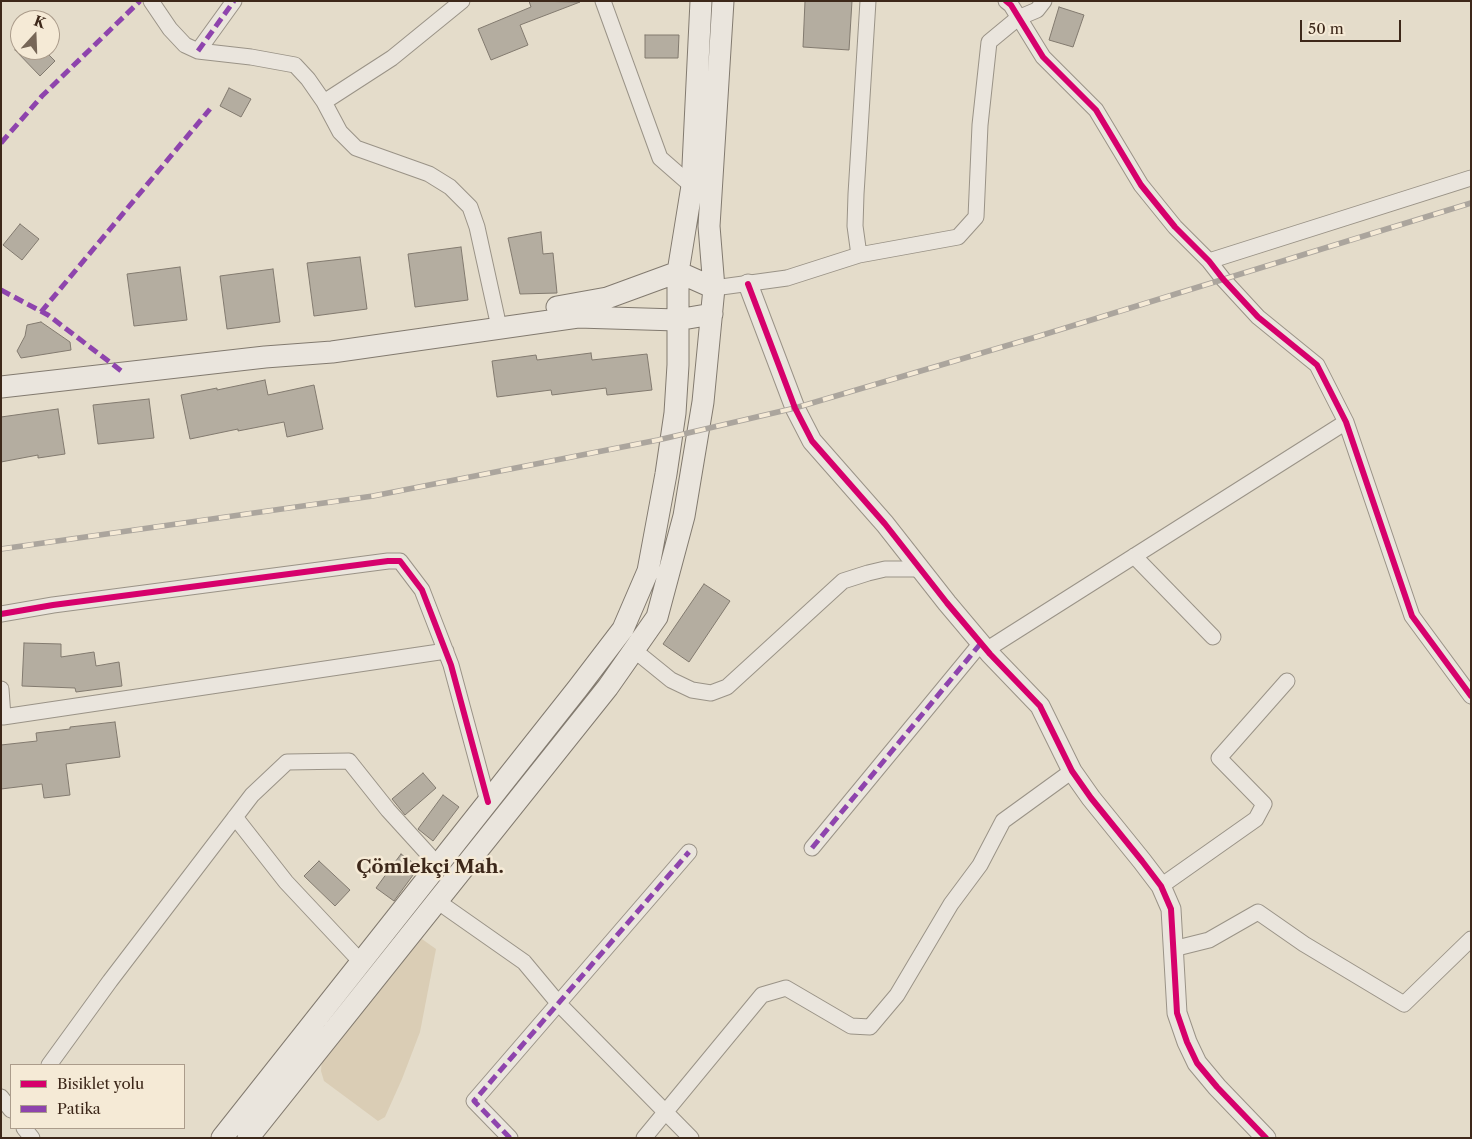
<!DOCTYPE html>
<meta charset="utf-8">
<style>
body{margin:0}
#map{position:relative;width:1472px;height:1139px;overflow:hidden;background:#e4dcca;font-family:"Libre Caslon Text",serif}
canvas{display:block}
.frame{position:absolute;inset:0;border:2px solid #3d281a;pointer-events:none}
.legend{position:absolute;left:10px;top:1064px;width:175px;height:65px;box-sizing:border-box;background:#f5ead6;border:1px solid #ab9c8b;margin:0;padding:6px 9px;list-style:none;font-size:15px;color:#3d281a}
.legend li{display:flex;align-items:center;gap:10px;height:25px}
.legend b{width:25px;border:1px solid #ab9c8b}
.north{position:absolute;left:10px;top:10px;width:50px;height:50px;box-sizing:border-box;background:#f5ead6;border:1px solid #ab9c8b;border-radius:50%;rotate:20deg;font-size:14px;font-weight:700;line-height:20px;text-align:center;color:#3d281a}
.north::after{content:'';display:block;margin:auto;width:18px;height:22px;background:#776758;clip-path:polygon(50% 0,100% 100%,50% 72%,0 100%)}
.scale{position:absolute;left:1300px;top:20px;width:101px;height:22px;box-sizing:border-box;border:2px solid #3d281a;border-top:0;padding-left:6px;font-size:15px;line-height:18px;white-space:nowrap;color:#3d281a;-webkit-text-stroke:4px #f5ead6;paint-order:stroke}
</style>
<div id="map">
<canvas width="1472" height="1139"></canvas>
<div class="frame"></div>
<ul class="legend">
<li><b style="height:6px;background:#d6006c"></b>Bisiklet yolu</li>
<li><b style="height:6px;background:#8e44ad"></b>Patika</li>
</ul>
<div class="north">K</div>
<div class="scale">50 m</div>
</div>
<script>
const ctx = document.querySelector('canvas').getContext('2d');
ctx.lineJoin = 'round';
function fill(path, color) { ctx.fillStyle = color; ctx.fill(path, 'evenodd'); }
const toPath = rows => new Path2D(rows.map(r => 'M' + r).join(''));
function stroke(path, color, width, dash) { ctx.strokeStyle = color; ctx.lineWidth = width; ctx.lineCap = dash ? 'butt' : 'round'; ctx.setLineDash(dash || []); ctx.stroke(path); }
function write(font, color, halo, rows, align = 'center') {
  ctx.font = font + ' "Libre Caslon Text",serif'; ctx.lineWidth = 5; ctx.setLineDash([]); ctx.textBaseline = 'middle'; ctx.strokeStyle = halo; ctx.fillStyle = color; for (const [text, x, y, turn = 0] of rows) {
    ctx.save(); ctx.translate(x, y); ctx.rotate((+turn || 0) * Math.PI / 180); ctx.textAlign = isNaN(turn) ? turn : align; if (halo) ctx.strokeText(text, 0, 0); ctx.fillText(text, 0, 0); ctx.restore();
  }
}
const green = toPath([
 [419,937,436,949,420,1032,402,1079,385,1117,378,1121,324,1081,321,1071,322,1059]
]);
const building = toPath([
 [529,1,580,2,520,25,528,45,491,60,478,29,531,7,529,1],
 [805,1,852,1,849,50,803,47,805,1],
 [1059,7,1084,15,1073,47,1049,40,1059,7],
 [645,35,679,35,678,58,645,58,645,35],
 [15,50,44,50,55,61,40,76,15,50],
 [229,88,251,99,241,117,220,106,229,88],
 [20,224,39,239,22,260,3,245,20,224],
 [541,232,543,254,553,253,557,293,520,294,508,238,541,232],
 [461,247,468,300,415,307,408,254,461,247],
 [360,257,367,309,314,316,307,263,360,257],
 [180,267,187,320,134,326,127,274,180,267],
 [273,269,280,322,227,329,220,276,273,269],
 [41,322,70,342,71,350,21,358,17,351,25,336,27,325,41,322],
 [591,353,592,360,647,354,652,390,607,395,606,388,552,395,551,390,497,397,492,361,536,355,537,360,591,353],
 [265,380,268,395,314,385,323,429,287,437,284,422,238,431,238,429,190,439,181,395,217,388,217,390,265,380],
 [149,399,154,438,98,444,93,405,149,399],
 [58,409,65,454,38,458,38,455,1,462,1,417,58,409],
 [704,584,730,601,689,662,663,644,704,584],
 [24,643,61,644,61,657,94,652,96,666,119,662,122,686,76,692,75,688,22,686,24,643],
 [115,722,120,757,66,764,70,795,44,798,42,784,1,789,1,745,37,741,36,733,70,729,70,727,115,722],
 [423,773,436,788,405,815,392,799,423,773],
 [443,795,459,807,433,841,418,829,443,795],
 [401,854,419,867,394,901,376,888,401,854],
 [319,861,350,890,335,906,304,876,319,861]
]);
const minor = toPath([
 [151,1,170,29,185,45,198,51,251,57,295,65,308,79,324,102,340,132,356,148,429,174,450,187,470,207,477,227,497,318],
 [603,1,660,158,692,186],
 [1006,1,1011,5,1043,57,1096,110,1141,185,1175,227,1209,261,1223,279,1258,317,1317,365,1346,422,1412,616,1471,696],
 [198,51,234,1],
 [324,102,392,58,462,1],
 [859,255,855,226,856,194,868,1],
 [1209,261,1471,178],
 [714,288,787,278,859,255,958,237,976,217,980,125,989,42,1018,18,1037,10,1044,1],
 [1134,556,1213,637],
 [1,614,53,605,388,561,400,561,422,590,451,665,488,802],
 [634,650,671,680,692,690,711,693,727,687,843,581,868,573,885,569,921,569],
 [986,650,1346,422],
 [1,689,3,717,446,651],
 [235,817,286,882,361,962],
 [812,848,981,643],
 [1161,886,1256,819,1264,804,1219,758,1287,681],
 [437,901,524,962,559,1004,691,1138],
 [1173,949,1209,940,1258,912,1304,944,1404,1004,1471,939],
 [49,1065,110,981,252,795,287,762,349,761,388,810,438,865],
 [1,1097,11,1110],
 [24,1128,32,1138],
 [510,1138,474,1101,689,852],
 [644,1138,762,995,786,988,851,1026,870,1027,897,995,951,904,980,865,1003,821,1072,771]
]);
const tertiary = toPath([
 [748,284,795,408,812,441,885,524,947,603,990,654,1040,706,1072,771,1091,798,1142,861,1161,886,1171,909,1177,1013,1187,1042,1197,1063,1217,1087,1266,1138]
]);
const secondary = toPath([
 [557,307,607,298,678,272,714,288],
 [1,387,265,357,332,352,578,317,677,320,712,314],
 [222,1138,578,688,623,629,648,571,666,474,675,413,678,365,678,272,692,186,701,1],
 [248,1138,608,687,657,617,684,516,703,402,714,288,709,226,723,1]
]);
const rail = toPath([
 [1,549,373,496,658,440,795,408,1036,337,1471,203]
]);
const quiet = toPath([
 [198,51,234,1],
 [1,143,42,96,140,1],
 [1,290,48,315,124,373],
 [41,312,210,109],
 [812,848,981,643],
 [510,1138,474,1101,689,852]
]);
const cycleway = toPath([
 [1006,1,1011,5,1043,57,1096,110,1141,185,1175,227,1209,261,1223,279,1258,317,1317,365,1346,422,1412,616,1471,696],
 [748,284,795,408,812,441,885,524,947,603,990,654,1040,706,1072,771,1091,798,1142,861,1161,886,1171,909,1177,1013,1187,1042,1197,1063,1217,1087,1266,1138],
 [1,614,53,605,388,561,400,561,422,590,451,665,488,802]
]);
const districtNames = [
 ["Çömlekçi Mah.",430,868]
];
fill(green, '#dacdb5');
fill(building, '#b4ada0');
stroke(building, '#827a6f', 1);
stroke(minor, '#9a9387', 17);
stroke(tertiary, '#9a9387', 21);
stroke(secondary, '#827a6f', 23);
stroke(minor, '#eae5dd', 15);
stroke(tertiary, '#eae5dd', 19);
stroke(secondary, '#eae5dd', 21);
stroke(rail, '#aba59d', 5.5);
stroke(rail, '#f5ead6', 4, [11]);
stroke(quiet, '#8e44ad', 5, [10, 5]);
stroke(cycleway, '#d6006c', 6);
write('bold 19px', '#3d281a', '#f5ead6', districtNames);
</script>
